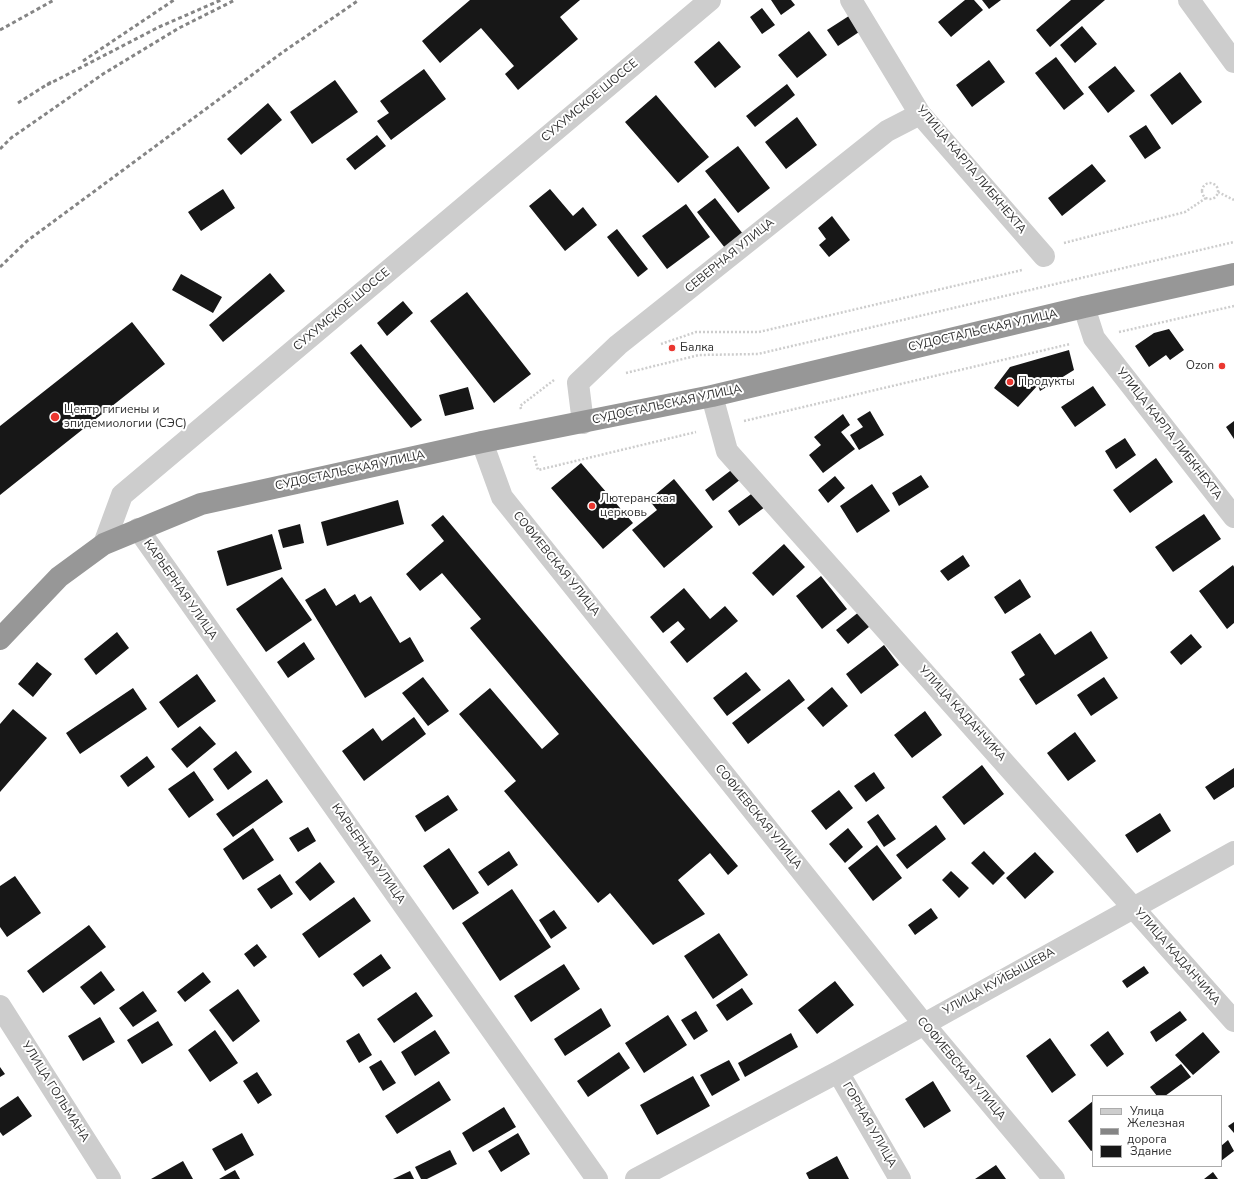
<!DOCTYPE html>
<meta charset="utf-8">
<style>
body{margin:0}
#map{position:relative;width:1234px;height:1179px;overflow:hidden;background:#fff;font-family:"Nunito Sans",sans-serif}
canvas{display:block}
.legend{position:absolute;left:1092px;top:1095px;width:130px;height:72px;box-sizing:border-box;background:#fff;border:1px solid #acacac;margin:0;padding:5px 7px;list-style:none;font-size:12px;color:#303030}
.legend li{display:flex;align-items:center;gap:8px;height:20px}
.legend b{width:20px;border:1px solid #acacac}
</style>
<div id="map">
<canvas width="1234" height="1179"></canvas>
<ul class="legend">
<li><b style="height:5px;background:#cdcdcd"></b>Улица</li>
<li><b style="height:5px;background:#858585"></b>Железная дорога</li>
<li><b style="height:11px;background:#171717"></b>Здание</li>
</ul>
</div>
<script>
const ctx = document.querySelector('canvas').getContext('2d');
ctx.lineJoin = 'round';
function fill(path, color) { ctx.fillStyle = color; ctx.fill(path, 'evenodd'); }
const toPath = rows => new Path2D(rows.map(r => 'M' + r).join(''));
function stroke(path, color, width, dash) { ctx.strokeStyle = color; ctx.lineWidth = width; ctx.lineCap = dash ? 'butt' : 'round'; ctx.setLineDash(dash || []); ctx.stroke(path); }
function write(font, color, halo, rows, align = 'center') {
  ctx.font = font + ' "Nunito Sans",sans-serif'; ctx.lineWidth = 4; ctx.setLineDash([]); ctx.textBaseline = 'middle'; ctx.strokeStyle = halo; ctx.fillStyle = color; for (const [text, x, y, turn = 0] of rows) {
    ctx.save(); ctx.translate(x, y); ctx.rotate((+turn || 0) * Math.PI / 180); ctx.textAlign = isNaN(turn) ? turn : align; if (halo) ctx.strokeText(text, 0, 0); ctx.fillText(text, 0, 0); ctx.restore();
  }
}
const building = toPath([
 [470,0,580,0,560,17,578,39,518,90,505,74,514,66,481,28,440,63,422,41],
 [771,0,791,0,795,5,781,15],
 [965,0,974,0,983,10,951,37,938,22],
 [982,0,1001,0,989,9],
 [1071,0,1105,0,1050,47,1036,30],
 [762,8,775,25,762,34,750,17],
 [852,14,862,30,838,46,827,30],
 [1082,26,1097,44,1075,63,1060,45],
 [809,31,827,55,797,78,778,55],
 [719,41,741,67,715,88,694,62],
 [1056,57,1084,94,1064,110,1035,73],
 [989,60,1005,82,972,107,956,85],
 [1115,66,1135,91,1108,113,1088,87],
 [424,69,446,99,391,140,377,121,389,113,380,101],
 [1180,72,1202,102,1172,125,1150,95],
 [335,80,358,112,312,144,290,112],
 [787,84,795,95,755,127,746,116],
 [656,95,709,157,678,183,625,122],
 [268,103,282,120,241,155,227,139],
 [797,117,817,145,786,169,765,142],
 [1146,125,1161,148,1145,159,1129,136],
 [377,135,386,146,355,170,346,159],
 [738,146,770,188,738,213,705,171],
 [1092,164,1106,181,1062,216,1048,198],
 [223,189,235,208,201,231,188,212],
 [550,189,573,216,583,207,597,225,565,251,529,206],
 [715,198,743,234,725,248,697,212],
 [686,204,710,237,667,269,642,236],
 [832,216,850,240,829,257,819,245,826,239,818,228],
 [617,229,648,269,638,277,607,237],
 [270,273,285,291,223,342,209,325],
 [181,274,222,297,213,313,172,290],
 [467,292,531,374,494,403,430,321],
 [403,301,413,313,387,336,377,323],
 [132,322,165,364,0,495,0,426],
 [1169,329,1184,350,1170,360,1166,355,1149,367,1135,346,1154,333],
 [361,344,422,420,411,428,350,353],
 [1069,350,1074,370,1040,391,1038,385,1018,407,994,388,1010,367],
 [1093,386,1106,405,1075,427,1061,407],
 [468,387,474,409,445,416,439,395],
 [870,411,884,435,859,450,850,435,863,427,857,419],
 [843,414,850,425,841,432,855,449,823,473,809,455,821,445,814,437],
 [1234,421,1234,439,1226,427],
 [1125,438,1136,455,1116,469,1105,451],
 [1156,458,1173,482,1130,513,1113,490],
 [581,463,633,523,603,549,551,488],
 [734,468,741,479,713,501,705,490],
 [921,475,929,487,899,506,892,493],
 [835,476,845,488,828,503,818,490],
 [674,479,713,527,664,568,632,530,657,510,649,500],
 [872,484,890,511,857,533,840,506],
 [754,492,765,507,739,526,728,511],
 [398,500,404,524,327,546,321,522],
 [1204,514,1221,539,1173,572,1155,547],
 [443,515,738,866,728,875,710,853,678,880,705,914,653,945,610,893,598,903,504,791,516,781,459,714,490,688,542,749,559,734,470,628,481,619,442,573,420,591,406,574,444,541,431,525],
 [300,524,304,543,283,548,278,530],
 [272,534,282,569,227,586,217,551],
 [784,544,805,567,773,596,752,573],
 [963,555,970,566,948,581,940,571],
 [1233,565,1234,567,1234,623,1227,629,1199,591],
 [821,576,847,609,822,629,796,596],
 [282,577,312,620,266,652,236,609],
 [1020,579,1031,597,1005,614,994,597],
 [325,588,336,606,355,594,360,603,371,596,400,643,410,637,424,661,365,698,305,600],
 [684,588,710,619,725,606,738,621,687,663,670,642,685,629,678,621,663,633,650,617],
 [864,608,875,622,848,644,836,630],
 [1091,631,1108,658,1036,705,1019,679,1025,675,1011,652,1040,633,1055,655],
 [117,632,129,648,96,675,84,659],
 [1191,634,1202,647,1181,665,1170,652],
 [304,642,315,659,288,678,277,662],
 [884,645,899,665,861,694,846,674],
 [37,662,52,674,33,697,18,684],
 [746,672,761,690,727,716,713,698],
 [197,674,216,701,178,728,159,702],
 [423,677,449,711,428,726,402,693],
 [1104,677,1118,698,1091,716,1077,695],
 [789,679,805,700,748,744,732,723],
 [832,687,848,706,823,727,807,708],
 [133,688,147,709,80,754,66,733],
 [13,709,47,738,0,792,0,724],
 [925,711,942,735,912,758,894,735],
 [414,717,426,734,364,781,342,751,373,728,382,741],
 [200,726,216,744,187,768,171,749],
 [1075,732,1096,761,1068,781,1047,753],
 [236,751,252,772,228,790,213,769],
 [147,756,155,767,128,787,120,776],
 [982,765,1004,794,964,825,942,797],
 [1234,768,1234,787,1214,800,1205,787],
 [194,771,214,800,189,818,168,789],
 [874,772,885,788,866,802,854,786],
 [267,779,283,802,233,837,216,814],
 [839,790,853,808,826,830,811,811],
 [448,795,458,810,425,832,415,816],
 [1160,813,1171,831,1137,853,1125,835],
 [878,814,896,839,884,847,867,822],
 [936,825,946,839,907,869,896,855],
 [308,827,316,841,298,852,289,838],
 [253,828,274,860,243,880,223,849],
 [848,828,863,847,845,863,829,844],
 [877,845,902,878,873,901,848,868],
 [449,848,479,893,453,910,423,866],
 [509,851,518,865,488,886,478,872],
 [984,851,1005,873,993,885,971,863],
 [1035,852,1054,872,1025,899,1006,878],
 [320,862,335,882,310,901,295,882],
 [951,871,969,888,959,898,942,880],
 [280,874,293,894,271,909,257,889],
 [15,876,41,913,7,937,0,927,0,886],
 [512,889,551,947,500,981,462,923],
 [354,897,371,921,319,958,302,934],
 [931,908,938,918,915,935,908,925],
 [554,910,567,928,551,939,539,920],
 [89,925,106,947,43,993,27,971],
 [719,933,748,975,713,999,684,956],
 [257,944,267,957,254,967,244,954],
 [381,954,391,968,363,987,353,974],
 [564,964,580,989,531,1022,514,996],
 [1144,966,1149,973,1127,988,1122,981],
 [101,971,115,990,94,1005,80,987],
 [203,972,211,982,185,1002,177,992],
 [835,981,854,1005,817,1034,798,1010],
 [742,988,753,1004,727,1021,716,1005],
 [238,989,260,1021,233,1042,209,1010],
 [143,991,157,1011,133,1027,119,1008],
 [416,992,433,1016,394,1043,377,1019],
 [601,1008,611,1026,565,1056,554,1039],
 [696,1011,708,1031,694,1040,681,1020],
 [1180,1011,1187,1020,1156,1042,1150,1032],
 [668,1015,687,1045,644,1073,625,1043],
 [100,1017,115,1042,83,1061,68,1036],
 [158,1021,173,1045,142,1064,127,1040],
 [215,1030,238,1063,210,1082,188,1050],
 [435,1030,450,1053,415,1076,401,1052],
 [1108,1031,1124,1054,1107,1067,1090,1045],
 [1203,1032,1220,1052,1193,1075,1175,1055],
 [359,1033,372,1055,359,1063,346,1041],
 [791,1033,798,1047,745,1077,738,1063],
 [1050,1038,1076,1075,1052,1093,1026,1056],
 [619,1052,630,1068,588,1097,577,1081],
 [381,1060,396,1083,383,1091,369,1067],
 [729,1060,740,1080,712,1096,700,1075],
 [1181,1064,1191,1077,1165,1096,1157,1096,1150,1087],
 [0,1067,5,1074,0,1077],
 [257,1072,272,1095,258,1104,243,1081],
 [693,1076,710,1106,657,1135,640,1105],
 [439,1081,451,1100,397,1134,385,1116],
 [933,1081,951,1111,924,1128,905,1099],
 [18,1096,32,1116,3,1136,0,1132,0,1108],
 [1093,1101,1093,1150,1091,1151,1068,1121],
 [504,1107,516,1127,473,1152,462,1133],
 [1234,1122,1234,1133,1228,1126],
 [242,1133,254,1155,225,1171,212,1149],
 [518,1133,530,1154,501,1172,488,1151],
 [1228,1140,1234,1151,1221,1161,1221,1146],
 [450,1150,457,1164,427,1179,421,1179,415,1167],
 [837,1156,849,1179,809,1179,806,1173],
 [183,1161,193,1179,151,1179],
 [996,1165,1006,1179,975,1179],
 [235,1170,240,1179,219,1179],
 [410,1171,414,1179,393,1179],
 [1213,1172,1218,1179,1204,1179]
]);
const path = toPath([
 '1202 191a8 8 0 1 1 16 0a8 8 0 1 1-16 0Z',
 [1218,192,1234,200],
 [1064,243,1185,212,1206,198],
 [1119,332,1234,306],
 [661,344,696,332,759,332,1022,270],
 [626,373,699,355,758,354,1234,242],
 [521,409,520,406,554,380],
 [744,421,1070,344],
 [534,456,538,470,696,432]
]);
const minor = toPath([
 [851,0,920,114,1044,256],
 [1189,0,1234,62],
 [1084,307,1094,338,1234,517],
 [712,396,727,451,1234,1021],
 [583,423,578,383,618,345,887,131,920,114],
 [482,442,502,497,923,1023,1054,1179],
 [138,529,597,1179],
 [104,544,122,495,710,0],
 [0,1006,110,1179],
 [838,1072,900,1179],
 [636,1179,838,1072,1234,852]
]);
const highway = toPath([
 [0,639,59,577,104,544,201,504,482,442,712,396,1084,307,1234,274]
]);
const rail = toPath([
 [0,30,54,0],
 [83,61,174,0],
 [47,85,159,27,221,0],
 [18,103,51,82],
 [0,149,11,138,103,74,179,28,235,0],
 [0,267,27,241,283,52,359,0]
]);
const markers = [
 [672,348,4,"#ea3730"],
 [1222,366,4,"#ea3730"],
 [1010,382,4,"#ea3730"],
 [55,417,5,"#ea3730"],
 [592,506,4,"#ea3730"]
];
const streetNames = [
 ["СУХУМСКОЕ ШОССЕ",590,101,-40],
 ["УЛИЦА КАРЛА ЛИБКНЕХТА",971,170,50],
 ["СЕВЕРНАЯ УЛИЦА",730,256,-39],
 ["СУХУМСКОЕ ШОССЕ",342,310,-40],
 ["СУДОСТАЛЬСКАЯ УЛИЦА",983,331,-13],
 ["СУДОСТАЛЬСКАЯ УЛИЦА",667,405,-12],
 ["УЛИЦА КАРЛА ЛИБКНЕХТА",1169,434,52],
 ["СУДОСТАЛЬСКАЯ УЛИЦА",350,471,-12],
 ["СОФИЕВСКАЯ УЛИЦА",556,564,51],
 ["КАРЬЕРНАЯ УЛИЦА",180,590,55],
 ["УЛИЦА КАДАНЧИКА",962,714,48],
 ["СОФИЕВСКАЯ УЛИЦА",758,817,51],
 ["КАРЬЕРНАЯ УЛИЦА",368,854,55],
 ["УЛИЦА КАДАНЧИКА",1177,957,49],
 ["УЛИЦА КУЙБЫШЕВА",999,982,-29],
 ["СОФИЕВСКАЯ УЛИЦА",961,1069,50],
 ["УЛИЦА ГОЛЬМАНА",55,1092,58],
 ["ГОРНАЯ УЛИЦА",869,1125,60]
];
const poiNames = [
 ["Балка",680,348],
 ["Ozon",1214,366,"right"],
 ["Продукты",1018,382],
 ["Центр гигиены и",64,410],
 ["эпидемиологии (СЭС)",64,424],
 ["Лютеранская",600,499],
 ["церковь",600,513]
];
fill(building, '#171717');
stroke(path, '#cdcdcd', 2.5, [2, 2]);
stroke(minor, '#cdcdcd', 22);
stroke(highway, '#979797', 22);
stroke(rail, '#858585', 3, [4, 3]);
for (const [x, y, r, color] of markers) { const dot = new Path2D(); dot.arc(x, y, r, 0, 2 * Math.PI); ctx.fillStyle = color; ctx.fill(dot); stroke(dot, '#fff', 1.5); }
write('12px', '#303030', '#fff', streetNames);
write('12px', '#303030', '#fff', poiNames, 'left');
</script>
